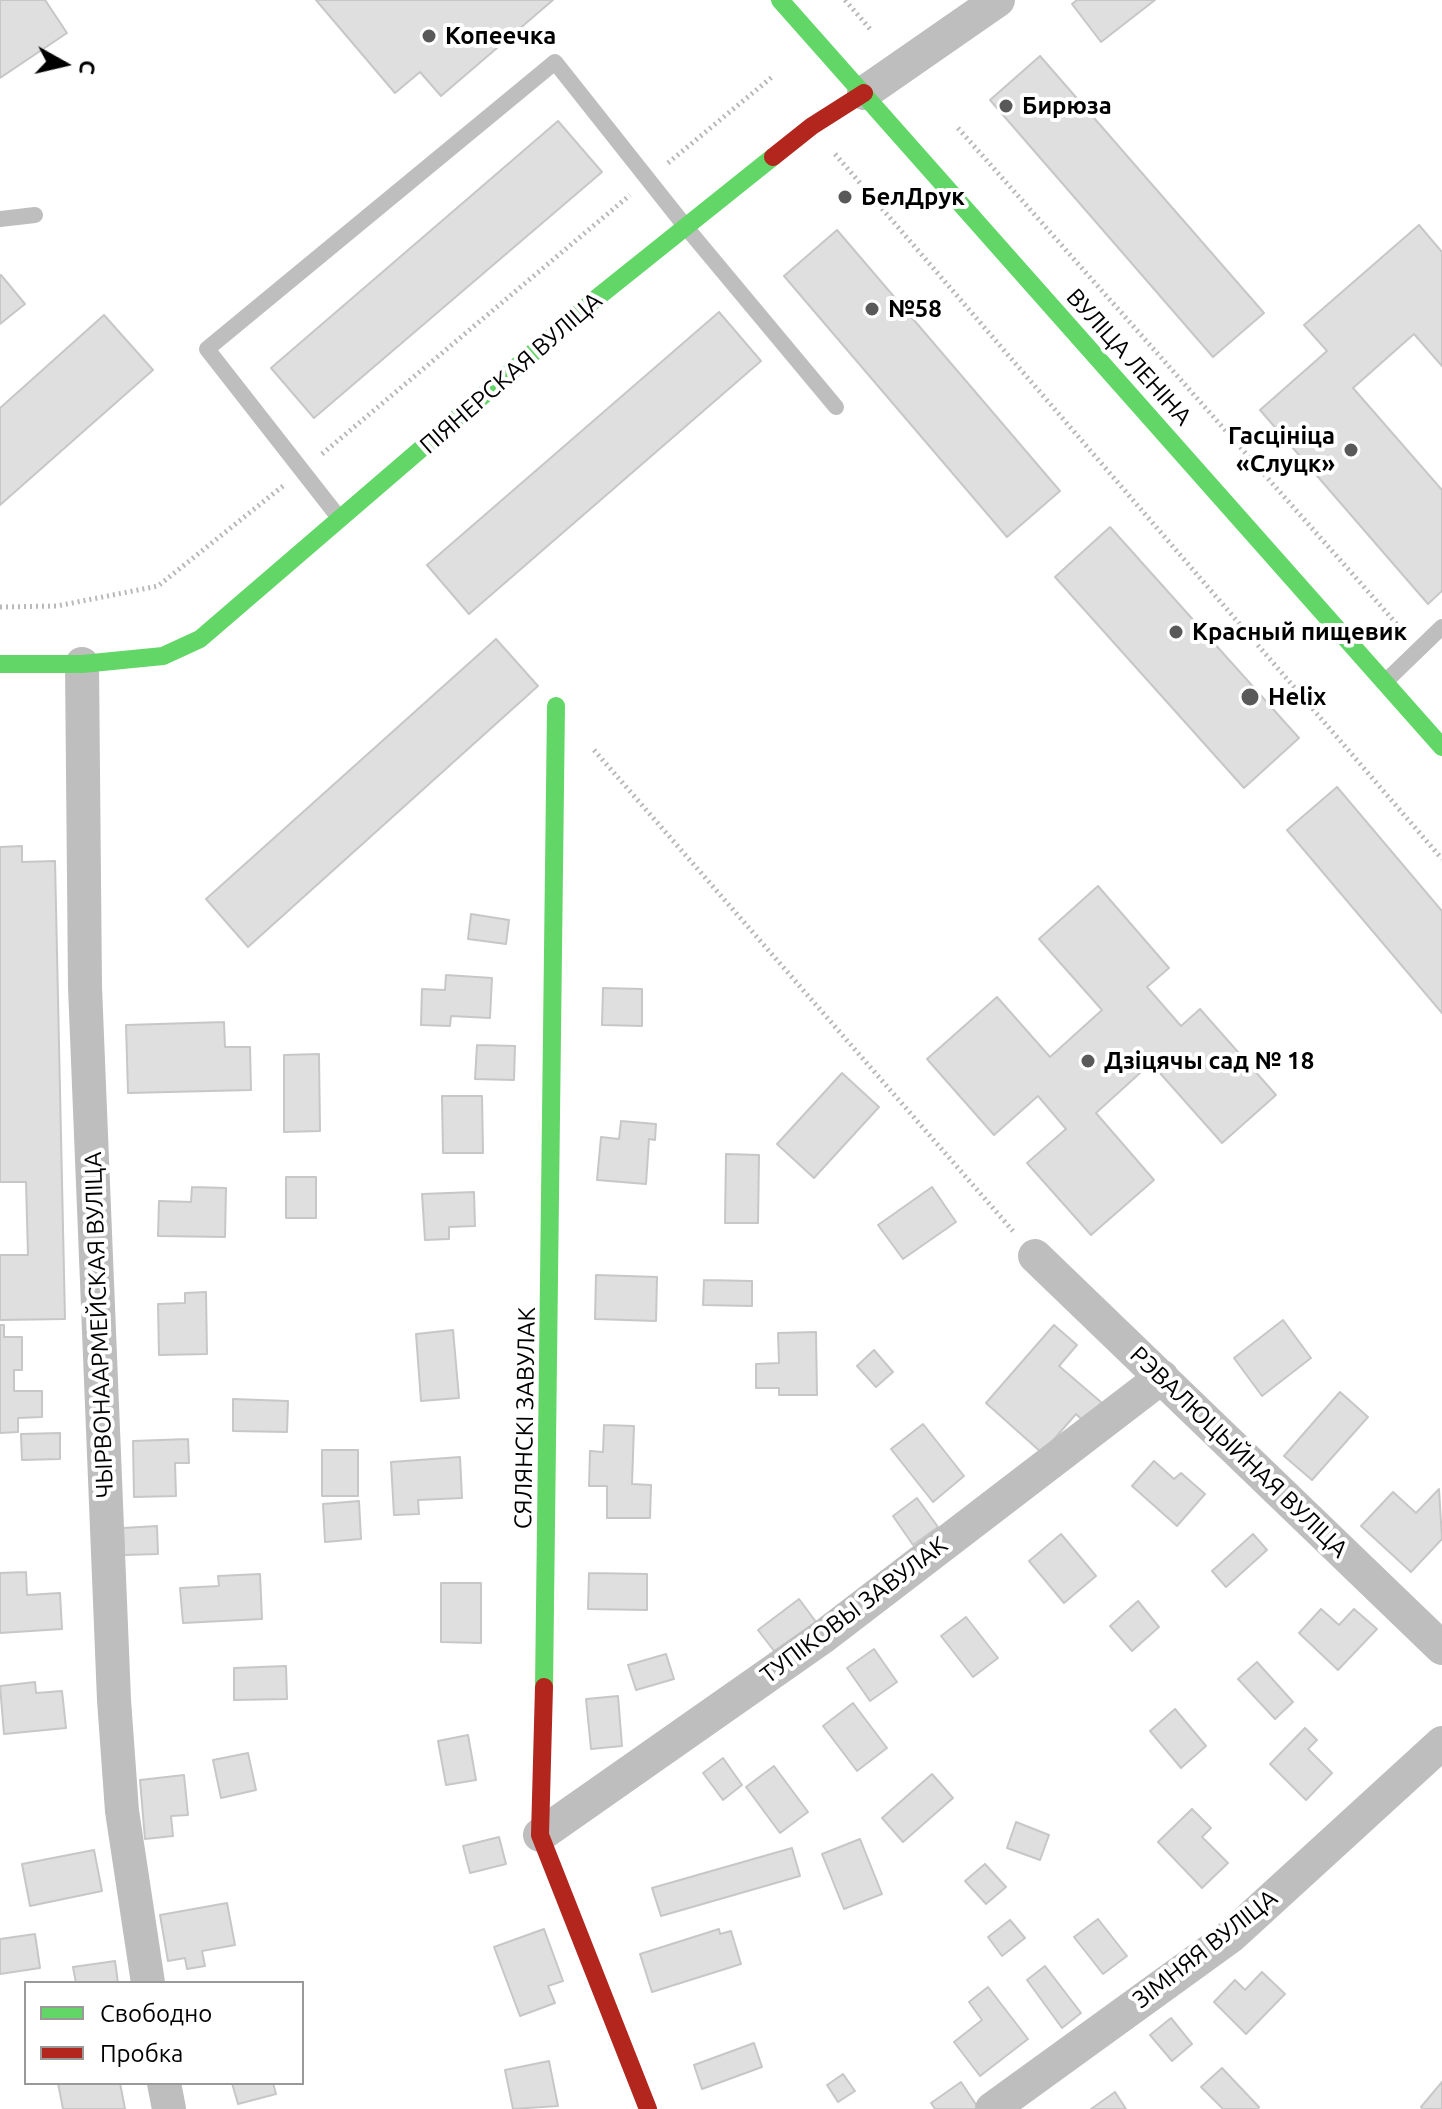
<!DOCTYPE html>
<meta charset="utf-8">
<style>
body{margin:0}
#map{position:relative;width:1442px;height:2109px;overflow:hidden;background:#fff;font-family:Ubuntu,sans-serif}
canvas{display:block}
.legend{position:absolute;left:24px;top:1981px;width:280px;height:104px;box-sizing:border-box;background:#fff;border:2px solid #999;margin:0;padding:10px 14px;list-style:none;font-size:24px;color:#000}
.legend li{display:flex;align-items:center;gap:16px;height:40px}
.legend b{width:40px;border:2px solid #999}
.north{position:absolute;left:24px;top:24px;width:80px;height:80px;-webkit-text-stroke:6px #fff;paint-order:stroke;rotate:98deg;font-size:22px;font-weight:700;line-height:32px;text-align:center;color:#000}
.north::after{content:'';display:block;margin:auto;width:28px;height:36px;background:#000;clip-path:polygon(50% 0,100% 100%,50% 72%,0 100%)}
</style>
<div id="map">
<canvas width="1442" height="2109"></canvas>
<ul class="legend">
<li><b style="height:10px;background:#63d668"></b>Свободно</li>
<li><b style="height:10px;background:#b3261e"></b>Пробка</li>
</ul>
<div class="north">С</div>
</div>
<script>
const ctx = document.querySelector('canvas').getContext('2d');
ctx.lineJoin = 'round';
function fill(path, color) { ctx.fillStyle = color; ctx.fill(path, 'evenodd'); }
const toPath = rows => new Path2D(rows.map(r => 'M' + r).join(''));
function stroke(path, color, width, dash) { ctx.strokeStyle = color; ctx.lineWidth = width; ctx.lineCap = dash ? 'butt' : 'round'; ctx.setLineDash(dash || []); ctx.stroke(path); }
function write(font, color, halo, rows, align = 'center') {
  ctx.font = font + ' Ubuntu,sans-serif'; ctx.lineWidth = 8; ctx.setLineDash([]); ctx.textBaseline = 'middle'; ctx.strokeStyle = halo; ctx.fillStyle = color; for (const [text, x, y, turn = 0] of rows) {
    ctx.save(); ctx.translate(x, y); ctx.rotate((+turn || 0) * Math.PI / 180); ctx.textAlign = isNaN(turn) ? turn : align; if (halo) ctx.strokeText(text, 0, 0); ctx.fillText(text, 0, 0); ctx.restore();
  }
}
const building = toPath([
 [0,0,45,0,67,33,0,78,0,0],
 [316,0,553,0,441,96,420,72,395,93,316,0],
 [1077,0,1155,0,1101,42,1072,4,1077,0],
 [1040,56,1264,313,1213,357,990,100,1040,56],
 [558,121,602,172,314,418,271,368,558,121],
 [1419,225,1442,252,1442,366,1414,334,1353,388,1442,490,1442,591,1428,604,1260,410,1327,351,1304,325,1419,225],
 [837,230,1060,491,1007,537,784,276,837,230],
 [1,275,25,304,0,324,0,276,1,275],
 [719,312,761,361,469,614,427,565,719,312],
 [104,315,153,370,0,505,0,408,104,315],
 [1110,527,1299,738,1244,788,1055,577,1110,527],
 [496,639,538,686,248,947,206,899,496,639],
 [1337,787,1442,911,1442,1013,1287,830,1337,787],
 [22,846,22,862,55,861,65,1319,0,1320,0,1255,28,1255,26,1182,0,1182,0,847,22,846],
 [1098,886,1169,968,1147,987,1181,1026,1200,1009,1276,1095,1222,1143,1151,1063,1096,1113,1154,1180,1091,1235,1027,1163,1066,1129,1038,1096,994,1135,927,1059,997,997,1050,1057,1102,1010,1039,939,1098,886],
 [471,914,509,920,506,944,468,939,471,914],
 [446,975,492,978,490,1018,451,1016,450,1026,421,1025,422,989,445,990,446,975],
 [603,988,642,989,642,1026,602,1025,603,988],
 [224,1022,225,1047,250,1047,251,1090,128,1093,126,1025,224,1022],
 [477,1045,515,1046,514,1080,475,1079,477,1045],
 [319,1054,320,1131,284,1132,284,1055,319,1054],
 [842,1073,879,1107,814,1178,777,1144,842,1073],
 [442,1096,482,1096,483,1153,443,1153,442,1096],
 [621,1121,656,1124,655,1140,649,1139,646,1184,597,1180,601,1137,619,1139,621,1121],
 [726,1154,759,1155,758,1223,725,1223,726,1154],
 [286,1177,316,1177,316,1218,286,1218,286,1177],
 [192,1187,226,1188,225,1237,158,1236,159,1201,191,1202,192,1187],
 [932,1187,956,1222,903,1259,878,1225,932,1187],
 [474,1192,475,1226,449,1227,449,1239,425,1240,422,1194,474,1192],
 [596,1275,657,1277,656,1321,595,1319,596,1275],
 [704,1280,752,1281,752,1306,703,1305,704,1280],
 [206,1292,207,1354,159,1355,158,1304,185,1303,185,1293,206,1292],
 [1283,1320,1311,1358,1262,1396,1234,1358,1283,1320],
 [0,1325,4,1325,4,1337,22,1337,22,1370,14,1370,14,1391,42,1391,42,1417,18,1418,18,1432,0,1433,0,1325],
 [1054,1325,1077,1345,1059,1366,1109,1409,1092,1429,1076,1414,1042,1453,986,1403,1054,1325],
 [453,1330,459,1398,421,1401,416,1334,453,1330],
 [816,1332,817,1395,779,1395,779,1388,756,1388,756,1364,779,1363,778,1333,816,1332],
 [874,1350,893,1372,876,1387,857,1366,874,1350],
 [1340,1392,1368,1417,1312,1480,1284,1456,1340,1392],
 [233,1399,288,1401,287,1432,233,1431,233,1399],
 [923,1424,964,1476,933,1502,891,1449,923,1424],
 [604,1425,634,1426,632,1484,651,1485,650,1518,607,1518,607,1486,589,1486,590,1451,603,1452,604,1425],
 [60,1433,60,1459,22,1460,21,1434,60,1433],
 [188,1439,189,1463,175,1463,176,1496,134,1497,133,1441,188,1439],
 [322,1450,358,1450,358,1496,322,1496,322,1450],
 [460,1457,462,1498,418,1500,419,1514,394,1515,391,1462,460,1457],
 [1154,1461,1174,1479,1181,1473,1205,1494,1177,1526,1132,1486,1154,1461],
 [1439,1489,1442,1539,1411,1572,1361,1526,1393,1492,1416,1513,1439,1489],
 [917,1498,938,1527,913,1545,893,1516,917,1498],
 [359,1501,361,1539,325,1542,323,1504,359,1501],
 [157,1526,158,1554,124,1555,123,1528,157,1526],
 [1061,1534,1096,1576,1064,1603,1029,1561,1061,1534],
 [1253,1534,1267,1550,1226,1587,1212,1571,1253,1534],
 [26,1572,27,1595,60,1593,62,1629,0,1633,0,1573,26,1572],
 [589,1573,647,1574,647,1610,588,1609,589,1573],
 [260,1574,262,1619,183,1623,180,1588,219,1586,218,1576,260,1574],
 [441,1583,481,1583,481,1643,441,1642,441,1583],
 [799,1599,819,1626,778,1656,758,1630,799,1599],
 [1138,1601,1159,1627,1132,1651,1110,1626,1138,1601],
 [1321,1609,1339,1625,1354,1609,1377,1629,1338,1670,1299,1633,1321,1609],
 [966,1617,998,1658,973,1677,941,1636,966,1617],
 [874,1649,897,1682,870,1701,847,1668,874,1649],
 [666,1654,674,1679,636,1690,628,1665,666,1654],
 [1257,1662,1293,1702,1275,1719,1238,1679,1257,1662],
 [286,1666,287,1699,234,1700,234,1668,286,1666],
 [35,1682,36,1693,62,1691,66,1728,4,1734,0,1686,35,1682],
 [618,1696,622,1746,591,1749,586,1699,618,1696],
 [853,1703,887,1748,857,1771,823,1726,853,1703],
 [1175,1709,1206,1746,1181,1768,1150,1731,1175,1709],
 [1305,1728,1317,1740,1308,1749,1332,1773,1306,1800,1270,1764,1305,1728],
 [468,1735,476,1780,446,1785,438,1741,468,1735],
 [248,1753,256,1790,221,1798,213,1760,248,1753],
 [723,1758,742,1785,723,1800,703,1773,723,1758],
 [774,1766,808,1812,780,1833,746,1787,774,1766],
 [932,1774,953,1798,903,1842,882,1818,932,1774],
 [184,1775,188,1815,171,1816,173,1836,145,1839,140,1780,184,1775],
 [1192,1809,1211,1828,1202,1837,1228,1863,1202,1888,1158,1842,1192,1809],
 [1016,1822,1049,1835,1040,1860,1007,1848,1016,1822],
 [499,1837,506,1864,470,1873,463,1846,499,1837],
 [860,1839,882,1894,844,1909,822,1854,860,1839],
 [792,1848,800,1876,661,1916,652,1888,792,1848],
 [94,1850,102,1891,30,1906,22,1864,94,1850],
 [985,1864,1006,1887,986,1904,965,1881,985,1864],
 [227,1903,235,1945,202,1951,205,1966,187,1969,185,1958,168,1961,160,1915,227,1903],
 [1098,1919,1127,1956,1103,1974,1074,1937,1098,1919],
 [1010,1920,1025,1938,1002,1956,988,1937,1010,1920],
 [544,1929,563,1981,548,1986,555,2003,520,2016,494,1947,544,1929],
 [719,1929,720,1934,731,1931,741,1964,652,1992,640,1954,719,1929],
 [35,1934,40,1968,0,1974,0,1939,35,1934],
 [115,1961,118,1983,76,1983,73,1967,115,1961],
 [1045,1966,1081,2013,1062,2028,1027,1980,1045,1966],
 [1262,1972,1285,1994,1246,2034,1214,2002,1235,1980,1245,1990,1262,1972],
 [988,1987,1028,2039,980,2076,954,2042,982,2020,969,2002,988,1987],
 [1171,2018,1192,2044,1172,2061,1150,2035,1171,2018],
 [754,2043,762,2067,702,2089,694,2065,754,2043],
 [549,2061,558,2106,513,2109,505,2070,549,2061],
 [1222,2068,1259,2107,1258,2109,1223,2109,1201,2087,1222,2068],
 [843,2074,855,2091,838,2102,827,2085,843,2074],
 [961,2082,979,2109,935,2109,931,2103,961,2082],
 [1442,2082,1442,2109,1423,2109,1421,2107,1442,2082],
 [58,2083,120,2083,125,2109,63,2109,58,2083],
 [232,2083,273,2083,276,2094,238,2104,232,2083],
 [1115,2092,1126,2109,1091,2109,1115,2092]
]);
const path = toPath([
 [845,0,870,29],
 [958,128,1402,630],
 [835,154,1442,859],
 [668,163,772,77],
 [322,454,630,195],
 [0,607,57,606,158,586,283,486],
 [594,750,1013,1231]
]);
const lane = toPath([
 [0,219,35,215],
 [340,519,207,349,555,62,685,226,836,407],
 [1386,681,1442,627]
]);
const street = toPath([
 [864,93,998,0],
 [82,664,85,987,114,1700,122,1811,148,1983],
 [1035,1256,1442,1648],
 [540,1835,824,1636,1162,1377],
 [164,2083,169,2109],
 [992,2109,1231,1936,1442,1743]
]);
const fast = toPath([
 [780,0,1442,747],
 [0,664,82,664,163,656,200,639,593,301,773,157],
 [544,1687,556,706]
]);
const jam = toPath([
 [773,157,812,126,864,93],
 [544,1687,540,1835,648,2109]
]);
const markers = [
 [429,36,8,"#595959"],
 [1006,106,8,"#595959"],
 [845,197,8,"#595959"],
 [872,309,8,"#595959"],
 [1351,450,8,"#595959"],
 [1176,632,8,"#595959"],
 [1250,697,10,"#595959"],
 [1088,1061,8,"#595959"]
];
const poiNames = [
 ["Копеечка",445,36],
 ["Бирюза",1022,106],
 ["БелДрук",861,197],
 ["№58",888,309],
 ["Гасцініца",1335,436,"right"],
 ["«Слуцк»",1335,464,"right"],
 ["Красный пищевик",1192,632],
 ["Helix",1268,697],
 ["Дзіцячы сад № 18",1104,1061]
];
const streetNames = [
 ["ВУЛІЦА ЛЕНІНА",1129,357,48],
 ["ПІЯНЕРСКАЯ ВУЛІЦА",511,373,-41],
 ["ЧЫРВОНААРМЕЙСКАЯ ВУЛІЦА",99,1325,-92],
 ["СЯЛЯНСКІ ЗАВУЛАК",525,1418,-89],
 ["РЭВАЛЮЦЫЙНАЯ ВУЛІЦА",1239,1452,44],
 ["ТУПІКОВЫ ЗАВУЛАК",854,1610,-37],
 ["ЗІМНЯЯ ВУЛІЦА",1205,1949,-38]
];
fill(building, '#dfdfdf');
stroke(building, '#c7c7c7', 2);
stroke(path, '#b9b9b9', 5, [2, 4]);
stroke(lane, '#bebebe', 16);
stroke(street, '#bebebe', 34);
stroke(fast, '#63d668', 18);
stroke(jam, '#b3261e', 18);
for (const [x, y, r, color] of markers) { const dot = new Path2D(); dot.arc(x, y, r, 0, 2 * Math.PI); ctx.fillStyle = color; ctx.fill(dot); stroke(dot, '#fff', 3); }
write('bold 24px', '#000', '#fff', poiNames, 'left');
write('24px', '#000', '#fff', streetNames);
</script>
